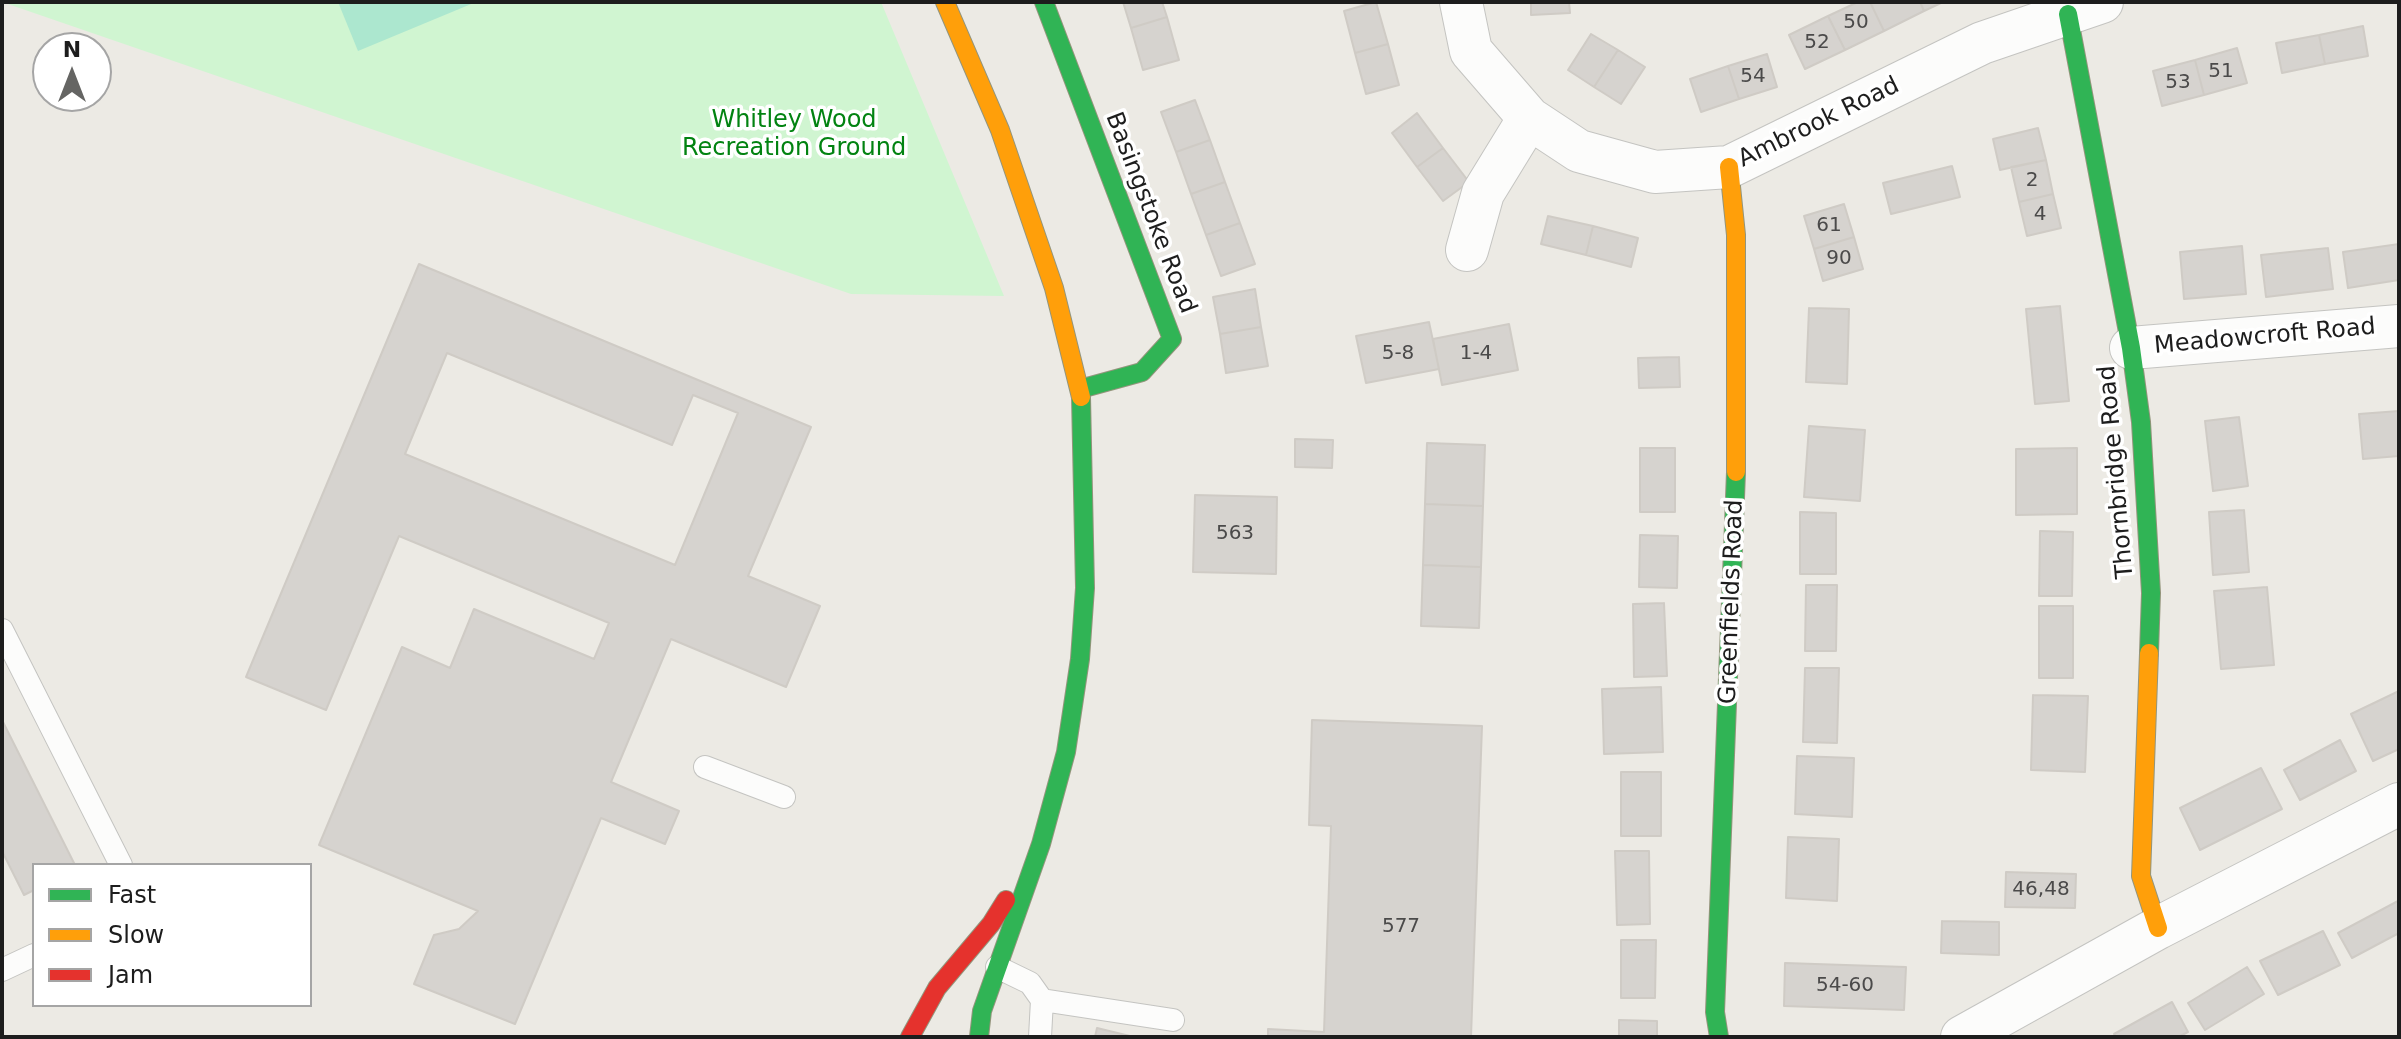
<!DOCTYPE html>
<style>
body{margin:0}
#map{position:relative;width:2401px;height:1039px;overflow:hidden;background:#eceae4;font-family:"DejaVu Sans",sans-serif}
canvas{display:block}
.frame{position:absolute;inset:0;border:4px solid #1d1d1d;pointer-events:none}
.legend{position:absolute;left:32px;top:863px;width:280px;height:144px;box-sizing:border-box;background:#fff;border:2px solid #a5a5a5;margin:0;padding:10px 14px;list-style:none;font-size:24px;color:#1d1d1d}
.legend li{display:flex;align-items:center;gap:16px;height:40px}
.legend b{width:40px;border:2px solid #a5a5a5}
.north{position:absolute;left:32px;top:32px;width:80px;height:80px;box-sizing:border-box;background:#fff;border:2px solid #a5a5a5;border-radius:50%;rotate:0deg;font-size:22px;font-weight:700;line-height:32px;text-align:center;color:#1d1d1d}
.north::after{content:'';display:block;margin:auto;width:28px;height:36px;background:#656563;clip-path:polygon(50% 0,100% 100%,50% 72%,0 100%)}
</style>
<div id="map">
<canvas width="2401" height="1039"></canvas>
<div class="frame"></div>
<ul class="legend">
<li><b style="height:10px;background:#30b455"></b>Fast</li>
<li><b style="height:10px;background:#ff9f0a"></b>Slow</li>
<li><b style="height:10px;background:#e5322d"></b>Jam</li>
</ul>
<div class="north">N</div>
</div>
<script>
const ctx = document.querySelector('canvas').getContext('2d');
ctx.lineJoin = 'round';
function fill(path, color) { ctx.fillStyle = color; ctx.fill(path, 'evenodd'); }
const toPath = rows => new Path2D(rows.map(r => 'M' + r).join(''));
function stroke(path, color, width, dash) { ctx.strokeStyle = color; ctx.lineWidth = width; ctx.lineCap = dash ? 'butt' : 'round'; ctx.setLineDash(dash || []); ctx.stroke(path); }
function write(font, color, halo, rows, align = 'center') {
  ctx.font = font + ' "DejaVu Sans",sans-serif'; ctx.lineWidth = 7; ctx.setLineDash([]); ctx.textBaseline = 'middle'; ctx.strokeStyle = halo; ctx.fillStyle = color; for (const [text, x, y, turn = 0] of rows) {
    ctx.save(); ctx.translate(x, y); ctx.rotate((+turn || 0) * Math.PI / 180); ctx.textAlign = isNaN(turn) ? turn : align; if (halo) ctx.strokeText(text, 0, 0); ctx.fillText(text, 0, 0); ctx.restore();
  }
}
const park = toPath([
 [2,2,881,2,1004,296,851,294]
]);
const pitch = toPath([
 [338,2,476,2,358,51]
]);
const building = toPath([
 [1123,2,1162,2,1167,17,1131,28,1123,2],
 [1376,2,1388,44,1355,53,1344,11,1376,2],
 [1531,2,1569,2,1570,13,1531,15,1531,2],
 [1858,2,1870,2,1884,31,1845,50,1828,16,1858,2],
 [1870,2,1920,2,1924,11,1884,31,1870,2],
 [1920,2,1943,2,1924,11,1920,2],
 [1828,16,1845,50,1805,69,1789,35,1828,16],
 [1167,17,1179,60,1143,70,1131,28,1167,17],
 [2363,26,2368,56,2325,64,2319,35,2363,26],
 [1591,34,1618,50,1594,87,1568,70,1591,34],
 [2319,35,2325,64,2282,73,2276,43,2319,35],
 [1388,44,1399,85,1366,94,1355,53,1388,44],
 [2237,48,2247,83,2204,95,2195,60,2237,48],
 [1618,50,1645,67,1621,104,1594,87,1618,50],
 [1767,54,1777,87,1739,99,1728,66,1767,54],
 [2195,60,2204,95,2162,106,2153,71,2195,60],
 [1728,66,1739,99,1701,112,1690,79,1728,66],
 [1195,100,1210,140,1176,152,1161,112,1195,100],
 [1417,113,1443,148,1417,167,1392,133,1417,113],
 [2038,128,2046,160,2000,170,1993,139,2038,128],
 [1210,140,1225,182,1191,194,1176,152,1210,140],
 [1443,148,1469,182,1443,201,1417,167,1443,148],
 [2046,160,2053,194,2019,202,2011,167,2046,160],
 [1952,166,1960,197,1891,214,1883,183,1952,166],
 [1225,182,1240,223,1206,235,1191,194,1225,182],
 [2053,194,2061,228,2027,236,2019,202,2053,194],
 [1844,204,1854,237,1814,249,1804,216,1844,204],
 [1548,216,1593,226,1586,255,1541,244,1548,216],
 [1240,223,1255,264,1221,276,1206,235,1240,223],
 [1593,226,1638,238,1631,267,1586,255,1593,226],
 [1854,237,1863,269,1823,281,1814,249,1854,237],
 [2399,244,2399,280,2348,288,2343,252,2399,244],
 [2242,246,2246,294,2184,299,2180,252,2242,246],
 [2328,248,2333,289,2266,297,2261,255,2328,248],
 [419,264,811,427,748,576,820,606,786,687,671,639,611,782,679,811,665,844,601,818,515,1024,414,984,434,935,459,929,478,911,319,845,402,647,450,668,474,609,594,659,609,623,399,536,326,710,246,677,419,264],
 [447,353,672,445,693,395,738,413,675,565,405,454,447,353],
 [1255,289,1261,327,1220,334,1213,297,1255,289],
 [2060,306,2069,401,2035,404,2026,309,2060,306],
 [1809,308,1849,309,1847,384,1806,382,1809,308],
 [1429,322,1439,369,1366,383,1356,336,1429,322],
 [1509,324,1518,370,1442,385,1433,339,1509,324],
 [1261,327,1268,366,1226,373,1220,334,1261,327],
 [1679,357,1680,387,1639,388,1638,358,1679,357],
 [2399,411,2399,456,2363,459,2359,414,2399,411],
 [2239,417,2248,486,2213,491,2205,421,2239,417],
 [1809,426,1865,430,1860,501,1804,497,1809,426],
 [1295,439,1333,440,1332,468,1295,467,1295,439],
 [1427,443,1485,445,1483,506,1425,504,1427,443],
 [1640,448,1675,448,1675,512,1640,512,1640,448],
 [2077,448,2077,514,2016,515,2016,449,2077,448],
 [1195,495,1277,497,1276,574,1193,572,1195,495],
 [1425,504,1483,506,1481,567,1423,565,1425,504],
 [2244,510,2249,572,2213,575,2209,512,2244,510],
 [1800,512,1836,513,1836,574,1800,574,1800,512],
 [2040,531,2073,532,2072,596,2039,596,2040,531],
 [1640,535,1678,536,1677,588,1639,587,1640,535],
 [1423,565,1481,567,1479,628,1421,626,1423,565],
 [1806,585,1837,585,1836,651,1805,651,1806,585],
 [2267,587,2274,665,2221,669,2214,591,2267,587],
 [1664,603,1667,676,1634,677,1633,604,1664,603],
 [2039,606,2073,606,2073,678,2039,678,2039,606],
 [1805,668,1839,668,1837,743,1803,742,1805,668],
 [1661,687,1663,752,1604,754,1602,689,1661,687],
 [2399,691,2399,749,2373,761,2351,714,2399,691],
 [2033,695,2088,696,2085,772,2031,770,2033,695],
 [2,720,75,865,34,865,34,890,24,895,2,851,2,720],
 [1312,720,1482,726,1471,1037,1268,1037,1268,1029,1324,1032,1331,826,1309,825,1312,720],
 [2340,740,2356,771,2300,800,2284,770,2340,740],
 [1797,756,1854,758,1852,817,1795,814,1797,756],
 [2261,768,2282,809,2200,850,2180,808,2261,768],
 [1621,772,1661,772,1661,836,1621,836,1621,772],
 [1788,837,1839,839,1837,901,1786,898,1788,837],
 [1615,851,1649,851,1650,924,1617,925,1615,851],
 [2006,872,2076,874,2075,908,2005,907,2006,872],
 [2398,901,2399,933,2352,958,2338,933,2398,901],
 [1942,921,1999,922,1999,955,1941,953,1942,921],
 [2323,931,2340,965,2278,995,2260,961,2323,931],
 [1621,940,1656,940,1655,998,1621,998,1621,940],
 [1785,963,1906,967,1904,1010,1784,1006,1785,963],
 [2247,967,2264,994,2205,1030,2188,1003,2247,967],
 [2172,1002,2188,1032,2178,1037,2116,1037,2114,1034,2172,1002],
 [1619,1020,1657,1021,1657,1037,1619,1037,1619,1020],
 [1097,1028,1134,1037,1095,1037,1097,1028]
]);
const lane = toPath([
 [2,630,121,865],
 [705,767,784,797],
 [997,967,1030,983,1042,1000,1040,1037],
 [2,970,34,955],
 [1042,1000,1173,1020]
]);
const street = toPath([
 [1461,2,1471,51,1529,118,1579,151,1655,172,1729,167,1982,43,2102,2],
 [1467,250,1483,193,1529,118],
 [2131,348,2399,326],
 [1962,1037,2158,928,2399,804]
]);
const fast = toPath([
 [1044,2,1172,339,1142,372,1080,389],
 [2068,14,2131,348,2141,422,2151,593,2149,653],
 [979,1037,982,1011,1041,844,1066,752,1080,659,1085,588,1081,397],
 [1719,1037,1715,1012,1736,472]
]);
const slow = toPath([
 [945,2,1000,130,1054,288,1081,397],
 [1729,167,1736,235,1736,472],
 [2149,653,2141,876,2158,928]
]);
const jam = toPath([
 [910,1037,937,988,991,924,1006,900]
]);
const numberNames = [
 ["50",1856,23],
 ["52",1817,43],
 ["51",2221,72],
 ["54",1753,77],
 ["53",2178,83],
 ["2",2032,181],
 ["4",2040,215],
 ["61",1829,226],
 ["90",1839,259],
 ["5-8",1398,354],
 ["1-4",1476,354],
 ["563",1235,534],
 ["46,48",2041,890],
 ["577",1401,927],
 ["54-60",1845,986]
];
const parkNames = [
 ["Whitley Wood",794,121],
 ["Recreation Ground",794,149]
];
const streetNames = [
 ["Ambrook Road",1819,123,-26],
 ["Basingstoke Road",1150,213,69],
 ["Meadowcroft Road",2265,337,-5],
 ["Thornbridge Road",2117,472,-95],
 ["Greenfields Road",1732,602,-88]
];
fill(park, '#d0f5d1');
fill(pitch, '#ace7cf');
fill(building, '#d6d3cf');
stroke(building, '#cfcbc5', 2);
stroke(lane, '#c4c4c1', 24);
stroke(street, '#c4c4c1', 44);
stroke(fast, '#93957c', 20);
stroke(slow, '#93957c', 20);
stroke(jam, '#93957c', 20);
stroke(lane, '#fcfcfb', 22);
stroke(street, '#fcfcfb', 42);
stroke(fast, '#30b455', 18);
stroke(slow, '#ff9f0a', 18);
stroke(jam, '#e5322d', 18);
write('20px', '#4b4a4a', null, numberNames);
write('24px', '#028311', '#fff', parkNames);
write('24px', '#1d1d1d', '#fff', streetNames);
</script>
